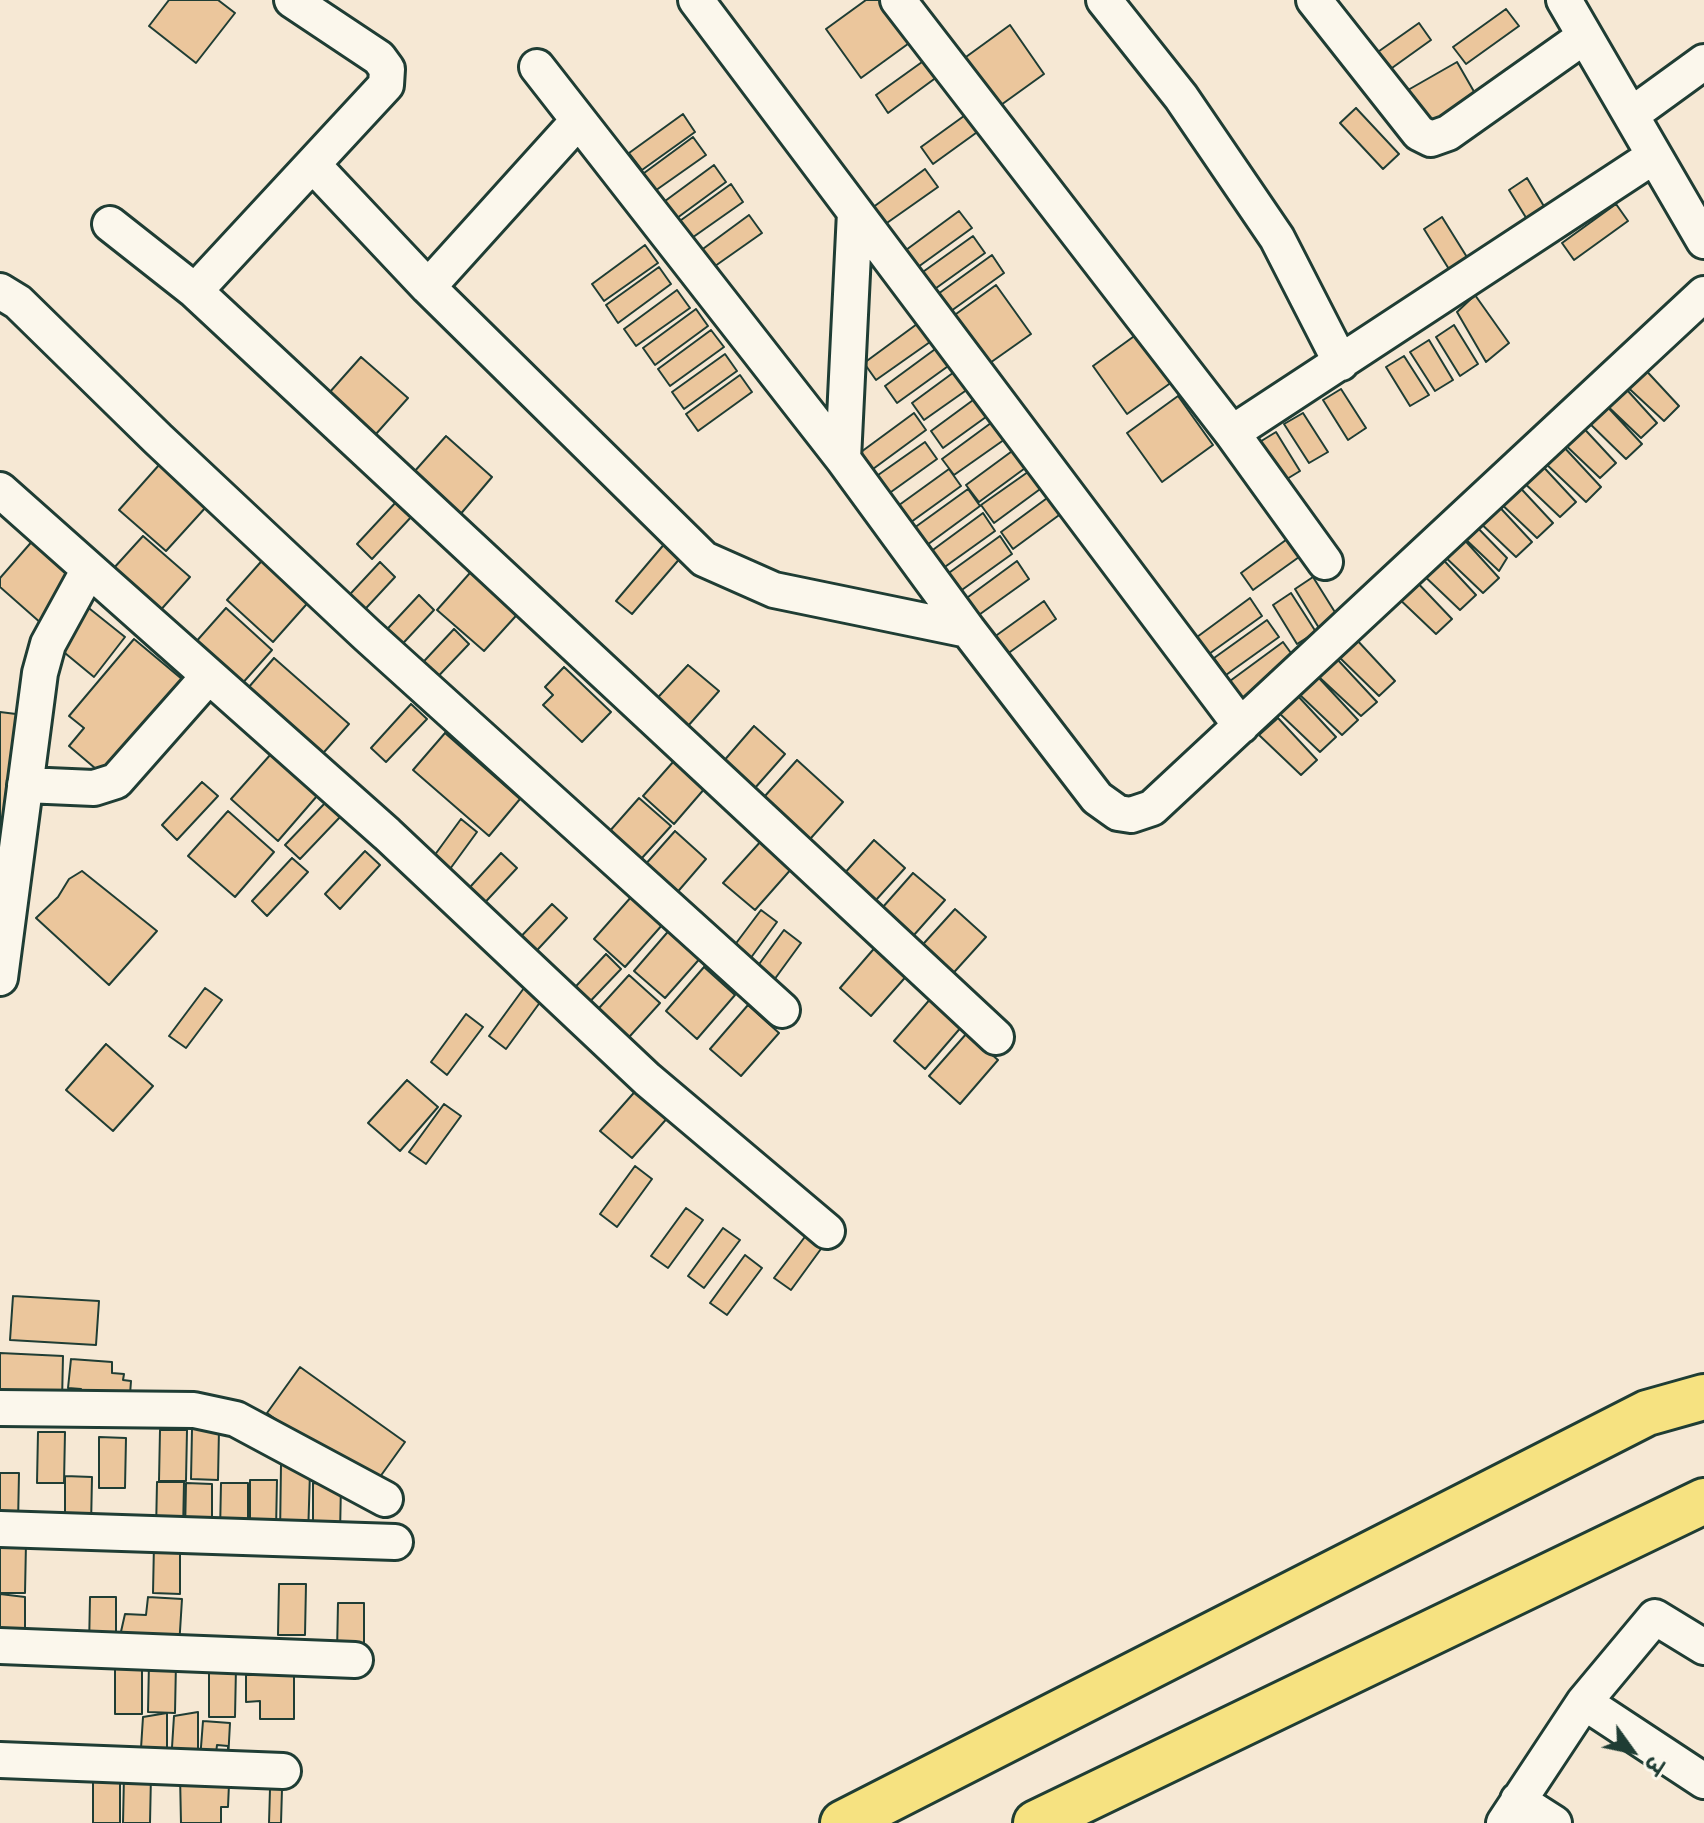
<!DOCTYPE html>
<meta charset="utf-8">
<style>
body{margin:0}
#map{position:relative;width:1704px;height:1823px;overflow:hidden;background:#f6e8d4;font-family:"Architects Daughter","Playpen Sans Deva",sans-serif}
canvas{display:block}
.north{position:absolute;left:1592px;top:1711px;width:80px;height:80px;-webkit-text-stroke:6px #fbf7ec;paint-order:stroke;rotate:123deg;font-size:22px;font-weight:700;line-height:32px;text-align:center;color:#1f3d34}
.north::after{content:'';display:block;margin:auto;width:28px;height:36px;background:#1f3d34;clip-path:polygon(50% 0,100% 100%,50% 72%,0 100%)}
</style>
<div id="map">
<canvas width="1704" height="1823"></canvas>
<div class="north">उ</div>
</div>
<script>
const ctx = document.querySelector('canvas').getContext('2d');
ctx.lineJoin = 'round';
function fill(path, color) { ctx.fillStyle = color; ctx.fill(path, 'evenodd'); }
const toPath = rows => new Path2D(rows.map(r => 'M' + r).join(''));
function stroke(path, color, width, dash) { ctx.strokeStyle = color; ctx.lineWidth = width; ctx.lineCap = dash ? 'butt' : 'round'; ctx.setLineDash(dash || []); ctx.stroke(path); }
const building = toPath([
 [169,0,218,0,235,13,196,63,149,26,169,0],
 [866,0,882,0,912,41,861,78,826,29,866,0],
 [1506,9,1519,26,1466,64,1453,47,1506,9],
 [1419,23,1431,40,1378,78,1365,61,1419,23],
 [1010,25,1044,74,994,110,959,62,1010,25],
 [929,57,941,74,888,113,876,95,929,57],
 [1457,62,1480,102,1425,133,1408,90,1457,62],
 [975,108,987,125,933,164,921,147,975,108],
 [1356,108,1399,154,1383,169,1340,123,1356,108],
 [683,114,695,132,642,170,629,153,683,114],
 [693,137,706,155,652,193,640,176,693,137],
 [714,165,726,182,673,221,661,204,714,165],
 [925,169,938,187,884,225,872,208,925,169],
 [1527,178,1551,218,1533,229,1509,190,1527,178],
 [731,184,743,202,689,240,677,223,731,184],
 [1616,204,1628,221,1574,260,1562,243,1616,204],
 [959,211,972,228,918,267,906,250,959,211],
 [749,215,762,233,708,271,696,254,749,215],
 [1442,217,1475,270,1457,282,1424,229,1442,217],
 [973,236,985,253,932,291,920,274,973,236],
 [645,245,658,263,604,301,592,284,645,245],
 [992,255,1004,273,951,311,938,294,992,255],
 [659,267,671,284,618,323,606,305,659,267],
 [996,285,1031,334,980,370,945,322,996,285],
 [677,290,690,308,636,346,624,329,677,290],
 [1475,295,1509,343,1486,362,1457,312,1475,295],
 [696,309,708,326,655,365,643,348,696,309],
 [917,324,930,342,876,380,864,363,917,324],
 [1454,325,1478,364,1460,376,1436,337,1454,325],
 [1144,329,1179,377,1127,414,1093,366,1144,329],
 [711,330,724,347,670,386,658,369,711,330],
 [1429,340,1453,380,1435,391,1410,352,1429,340],
 [938,347,951,364,897,403,885,386,938,347],
 [725,354,737,371,684,409,672,392,725,354],
 [1404,356,1429,395,1410,406,1386,367,1404,356],
 [361,357,408,398,368,443,321,402,361,357],
 [965,364,978,382,924,420,912,403,965,364],
 [1640,364,1679,406,1664,421,1621,381,1640,364],
 [740,375,752,392,698,431,686,414,740,375],
 [1618,380,1657,423,1641,438,1599,398,1618,380],
 [1341,389,1366,428,1348,440,1323,400,1341,389],
 [984,392,997,409,943,448,931,431,984,392],
 [1178,396,1213,445,1162,482,1127,433,1178,396],
 [1602,401,1642,444,1626,459,1584,418,1602,401],
 [914,413,926,430,873,469,861,452,914,413],
 [1303,413,1328,452,1309,463,1284,424,1303,413],
 [995,420,1008,437,954,475,942,459,995,420],
 [1577,421,1616,463,1600,478,1558,438,1577,421],
 [1276,432,1300,471,1282,482,1258,443,1276,432],
 [446,436,492,477,453,523,406,481,446,436],
 [925,442,937,459,884,497,871,480,925,442],
 [1562,445,1601,487,1586,502,1544,462,1562,445],
 [1019,446,1032,463,979,502,966,485,1019,446],
 [1537,460,1576,502,1560,517,1518,477,1537,460],
 [159,465,206,507,166,551,119,510,159,465],
 [1035,467,1047,484,994,523,981,505,1035,467],
 [949,469,961,486,907,525,895,508,949,469],
 [1513,480,1553,523,1537,538,1495,498,1513,480],
 [968,489,980,506,927,545,914,528,968,489],
 [1054,493,1066,510,1013,549,1001,532,1054,493],
 [1493,500,1532,542,1516,557,1474,517,1493,500],
 [397,501,413,515,372,559,357,544,397,501],
 [983,513,995,531,942,569,930,552,983,513],
 [1473,523,1507,558,1499,571,1460,534,1473,523],
 [1294,534,1306,552,1253,590,1241,573,1294,534],
 [1460,535,1499,578,1483,593,1441,553,1460,535],
 [143,536,190,577,150,622,103,580,143,536],
 [1000,536,1012,554,959,592,946,575,1000,536],
 [35,538,82,579,42,624,0,587,0,578,35,538],
 [666,542,682,556,632,614,616,601,666,542],
 [1437,553,1476,595,1460,610,1418,570,1437,553],
 [267,555,313,597,273,642,227,600,267,555],
 [1017,561,1029,579,976,617,964,600,1017,561],
 [380,562,395,577,355,620,339,606,380,562],
 [477,565,524,607,484,651,437,610,477,565],
 [1313,577,1338,617,1319,628,1295,589,1313,577],
 [1412,577,1452,619,1436,634,1394,594,1412,577],
 [1291,593,1316,632,1297,644,1273,605,1291,593],
 [419,595,434,610,394,653,378,639,419,595],
 [1250,598,1262,616,1209,654,1197,637,1250,598],
 [1044,601,1056,619,1003,657,990,640,1044,601],
 [85,605,125,637,94,677,54,644,85,605],
 [226,608,272,650,232,695,186,653,226,608],
 [1267,620,1279,637,1226,675,1214,658,1267,620],
 [454,629,469,644,428,687,413,673,454,629],
 [134,639,189,685,109,780,69,746,84,728,69,716,134,639],
 [1356,639,1395,681,1379,696,1338,656,1356,639],
 [1283,642,1296,660,1242,698,1230,681,1283,642],
 [274,658,349,724,317,760,242,695,274,658],
 [1337,659,1377,702,1361,716,1319,677,1337,659],
 [688,665,719,691,680,735,649,707,688,665],
 [564,667,611,712,582,742,543,705,553,695,545,687,564,667],
 [1318,677,1358,720,1342,735,1300,695,1318,677],
 [1297,695,1336,737,1320,752,1278,712,1297,695],
 [411,704,427,719,386,762,371,748,411,704],
 [0,712,24,715,0,856,0,712],
 [1278,718,1317,760,1301,775,1259,735,1278,718],
 [754,726,785,754,747,797,716,770,754,726],
 [445,733,520,799,489,836,413,770,445,733],
 [681,753,712,780,674,824,643,796,681,753],
 [271,754,317,796,278,841,231,799,271,754],
 [797,760,843,802,803,847,757,805,797,760],
 [202,782,218,796,177,840,162,825,202,782],
 [639,798,671,826,632,869,601,841,639,798],
 [326,802,341,816,300,859,285,845,326,802],
 [228,811,274,852,235,897,188,856,228,811],
 [461,819,477,832,442,880,426,867,461,819],
 [675,831,706,859,668,903,636,875,675,831],
 [762,840,793,867,755,910,723,883,762,840],
 [874,840,905,868,866,911,835,884,874,840],
 [365,851,380,865,340,909,325,894,365,851],
 [501,853,517,868,477,911,461,897,501,853],
 [292,858,308,872,267,916,252,901,292,858],
 [82,871,157,931,109,985,36,918,58,897,69,879,82,871],
 [913,873,945,900,906,944,875,916,913,873],
 [632,896,663,924,625,967,594,939,632,896],
 [552,904,567,918,527,961,511,947,552,904],
 [955,909,986,937,947,980,916,952,955,909],
 [761,910,777,922,742,970,725,958,761,910],
 [672,927,703,955,665,998,634,971,672,927],
 [784,930,801,943,766,991,749,978,784,930],
 [878,944,910,972,871,1016,840,988,878,944],
 [606,954,621,969,580,1012,565,998,606,954],
 [704,967,735,995,697,1039,666,1011,704,967],
 [629,975,660,1003,621,1046,590,1018,629,975],
 [205,988,222,1000,186,1048,169,1036,205,988],
 [524,988,541,1001,506,1049,489,1036,524,988],
 [932,997,963,1025,925,1069,894,1041,932,997],
 [748,1005,779,1033,741,1076,710,1049,748,1005],
 [466,1014,483,1027,447,1075,431,1062,466,1014],
 [967,1033,998,1060,960,1104,929,1076,967,1033],
 [106,1044,153,1086,113,1131,66,1090,106,1044],
 [407,1080,438,1107,400,1151,368,1123,407,1080],
 [639,1087,670,1115,632,1158,600,1131,639,1087],
 [444,1104,461,1116,426,1164,409,1152,444,1104],
 [635,1166,652,1179,617,1227,600,1214,635,1166],
 [686,1208,703,1220,668,1268,651,1256,686,1208],
 [723,1228,740,1240,704,1288,688,1276,723,1228],
 [810,1230,826,1242,791,1290,774,1278,810,1230],
 [745,1255,762,1268,727,1315,710,1303,745,1255],
 [13,1296,99,1301,96,1345,10,1340,13,1296],
 [0,1353,63,1356,62,1402,0,1400,0,1353],
 [71,1359,112,1362,112,1373,124,1374,123,1380,131,1381,129,1408,79,1404,81,1389,68,1388,71,1359],
 [300,1367,405,1442,372,1488,267,1413,300,1367],
 [192,1429,219,1429,218,1480,191,1479,192,1429],
 [160,1430,187,1430,186,1481,159,1481,160,1430],
 [38,1432,65,1432,64,1483,37,1483,38,1432],
 [99,1437,126,1438,125,1488,99,1488,99,1437],
 [281,1464,298,1465,310,1472,308,1537,280,1536,281,1464],
 [0,1473,19,1473,18,1524,0,1524,0,1473],
 [65,1476,92,1477,91,1527,65,1527,65,1476],
 [250,1480,277,1480,276,1531,250,1531,250,1480],
 [157,1482,184,1482,183,1532,156,1532,157,1482],
 [186,1483,212,1484,212,1534,185,1534,186,1483],
 [221,1483,248,1483,248,1534,220,1533,221,1483],
 [313,1483,341,1484,340,1534,313,1534,313,1483],
 [0,1542,26,1543,25,1593,0,1593,0,1542],
 [154,1543,180,1543,180,1594,153,1593,154,1543],
 [279,1584,306,1584,305,1635,278,1635,279,1584],
 [0,1594,25,1597,25,1643,0,1643,0,1594],
 [90,1597,116,1597,116,1648,89,1648,90,1597],
 [148,1597,182,1599,179,1647,120,1636,125,1614,146,1615,148,1597],
 [338,1603,364,1603,364,1654,337,1653,338,1603],
 [149,1662,176,1662,175,1713,148,1712,149,1662],
 [115,1663,142,1663,142,1714,115,1714,115,1663],
 [209,1667,236,1667,235,1717,209,1717,209,1667],
 [246,1675,294,1675,294,1719,260,1719,260,1701,246,1702,246,1675],
 [198,1712,198,1763,171,1763,174,1716,198,1712],
 [167,1713,167,1764,140,1764,143,1717,167,1713],
 [203,1721,230,1723,228,1760,228,1746,217,1745,215,1762,200,1760,203,1721],
 [93,1772,120,1772,120,1823,93,1823,93,1772],
 [124,1775,151,1775,150,1823,123,1823,124,1775],
 [180,1775,229,1784,228,1807,221,1807,221,1823,181,1823,180,1775],
 [270,1789,282,1789,281,1823,269,1823,270,1789]
]);
const minor = toPath([
 [696,0,1241,726],
 [898,0,1232,433,1325,562],
 [1104,0,1181,97,1277,238,1341,363],
 [1314,0,1419,133,1431,139,1448,133,1585,36],
 [1564,0,1704,241],
 [537,67,843,459,968,630,1097,798,1118,813,1131,815,1152,808,1704,294],
 [1631,115,1704,62],
 [314,166,428,287,704,559,774,590,968,630],
 [110,224,195,291,996,1037],
 [428,287,578,121],
 [0,291,18,302,158,439,367,635,782,1010],
 [195,291,386,85,387,69,379,58,292,0],
 [1232,433,1654,156],
 [843,459,855,212],
 [0,490,387,834,647,1079,827,1231],
 [25,785,94,788,116,781,207,678],
 [0,978,40,673,48,644,88,571],
 [0,1408,194,1410,236,1419,385,1499],
 [0,1529,395,1542],
 [0,1646,355,1660],
 [1584,1702,1704,1781],
 [0,1760,283,1771],
 [1518,1800,1554,1823],
 [1504,1823,1584,1702,1655,1617,1704,1647]
]);
const highway = toPath([
 [843,1823,1647,1413,1704,1397],
 [1036,1823,1704,1501]
]);
fill(building, '#ebc69c');
stroke(building, '#1f3d34', 2);
stroke(minor, '#1f3d34', 40);
stroke(highway, '#1f3d34', 50);
stroke(minor, '#fbf7ec', 34);
stroke(highway, '#f6e281', 44);
</script>
